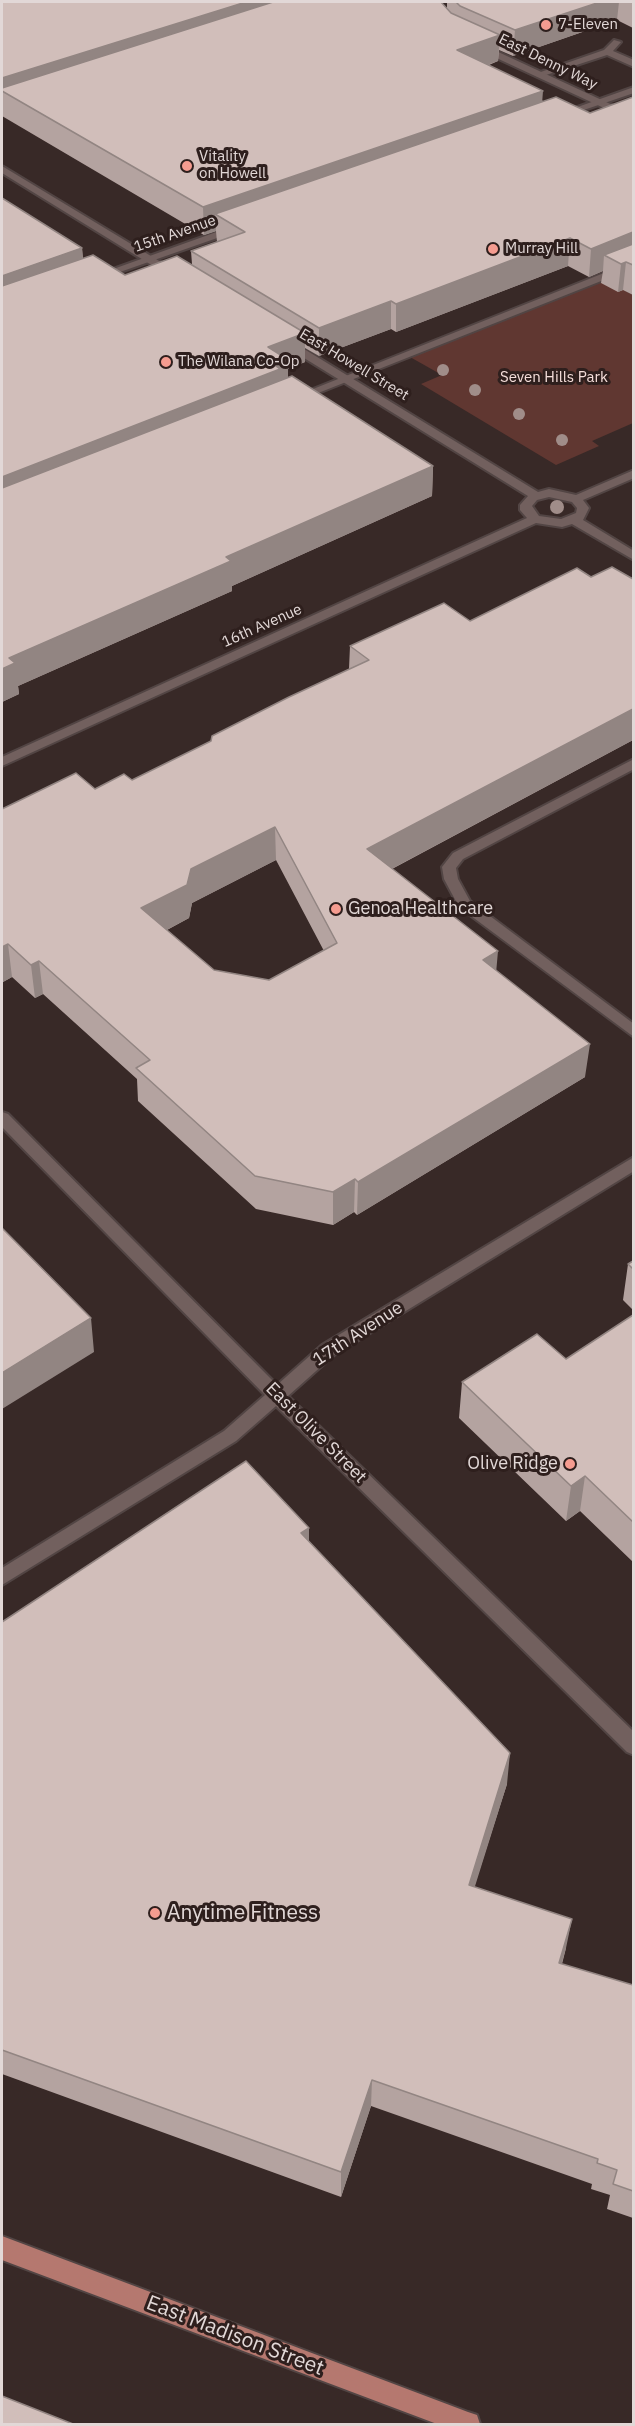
<!DOCTYPE html>
<style>
body{margin:0}
#map{position:relative;width:635px;height:2426px;overflow:hidden;background:#382927;font-family:"IBM Plex Sans",sans-serif}
canvas{display:block}
.frame{position:absolute;inset:0;border:3px solid #e2d8d7;pointer-events:none}
</style>
<div id="map">
<canvas width="635" height="2426"></canvas>
<div class="frame"></div>
</div>
<script>
const ctx = document.querySelector('canvas').getContext('2d');
ctx.lineJoin = 'round';
function fill(path, color) { ctx.fillStyle = color; ctx.fill(path, 'evenodd'); }
const toPath = rows => new Path2D(rows.map(r => 'M' + r).join(''));
function stroke(path, color, width, dash) { ctx.strokeStyle = color; ctx.lineWidth = width; ctx.lineCap = dash ? 'butt' : 'round'; ctx.setLineDash(dash || []); ctx.stroke(path); }
function write(font, color, halo, rows, align = 'center') {
  ctx.font = font + ' "IBM Plex Sans",sans-serif'; ctx.lineWidth = 6; ctx.setLineDash([]); ctx.textBaseline = 'middle'; ctx.strokeStyle = halo; ctx.fillStyle = color; for (const [text, x, y, turn = 0] of rows) {
    ctx.save(); ctx.translate(x, y); ctx.rotate((+turn || 0) * Math.PI / 180); ctx.textAlign = isNaN(turn) ? turn : align; if (halo) ctx.strokeText(text, 0, 0); ctx.fillText(text, 0, 0); ctx.restore();
  }
}
const green = toPath([
 [603,279,633,295,633,423,592,441,599,446,556,465,421,384,442,375,410,357]
]);
const service = toPath([
 [614,40,621,42,613,51,634,60,634,67,607,55,543,76,535,74,604,50,614,40],
 [634,261,634,268,298,401,288,399,634,261],
 [634,759,634,769,463,859,456,868,458,879,470,901,634,1024,634,1037,459,907,444,879,442,867,453,853,634,759]
]);
const minor = toPath([
 [475,44,481,44,634,115,634,122,475,48,475,44],
 [2,166,179,273,180,275,171,277,2,173,2,166],
 [283,341,291,341,538,492,549,489,576,495,634,470,634,478,583,500,589,508,583,520,634,551,634,560,572,524,562,527,536,523,2,766,2,757,527,518,520,510,520,505,528,496,283,345,283,341],
 [549,497,572,502,577,508,576,513,561,519,539,516,532,506,537,500,549,497],
 [2,1112,8,1114,277,1385,322,1345,634,1157,634,1171,334,1355,288,1396,634,1732,634,1755,627,1752,276,1406,236,1441,2,1585,2,1568,224,1431,265,1395,2,1127,2,1112]
]);
const tertiary = toPath([
 [634,87,634,93,563,117,555,115,634,87],
 [236,225,240,226,240,230,100,279,91,277,236,225]
]);
const primary = toPath([
 [2,2236,468,2412,477,2415,480,2424,437,2424,2,2260,2,2236]
]);
const trees = [
 [443,370,6],
 [475,390,6],
 [519,414,6],
 [562,440,6],
 [557,507,7]
];
const wall = toPath([
 [2,2,447,8,447,2,633,2,633,28,617,20,513,56,499,50,498,61,489,65,543,101,590,113,633,97,633,295,623,290,618,292,601,283,603,271,589,277,568,266,396,332,391,329,319,356,305,348,305,362,288,369,288,378,433,466,432,496,232,586,232,591,18,686,19,694,2,702,82,248,83,259,125,275,192,264,191,251,217,242,216,231,204,235,2,116],
 [591,577,633,579,633,740,392,869,496,970,585,1077,357,1215,354,1212,333,1225,256,1209,138,1101,137,1079,43,994,35,998,12,977,3,982,2,980,2,809,132,780,211,741,349,669,350,646,470,621],
 [276,860,324,951,269,980,214,970,167,930,189,918,192,903],
 [633,1261,633,1310,623,1300,628,1264],
 [633,1315,633,1562,580,1511,566,1521,459,1418,462,1382,566,1359],
 [309,1528,309,1542,507,1784,474,1887,566,1948,562,1964,633,1985,633,2218,607,2209,610,2195,591,2189,592,2184,371,2106,341,2197,2,2074,2,1622]
]);
const shadedWall = toPath([
 [246,2,327,2,2,91,2,78],
 [600,2,619,2,617,20,513,56,515,30],
 [500,35,498,61,456,76,457,50],
 [543,91,541,117,215,214,216,231,204,235,203,207],
 [633,232,633,259,604,255,603,271,589,277,591,249],
 [570,238,568,266,396,332,396,304],
 [82,248,84,277,2,306,2,276],
 [626,262,623,290,618,292,621,264],
 [391,301,391,329,319,356,319,328],
 [305,333,305,362,288,369,288,388,2,509,2,477,268,347],
 [433,466,432,496,232,586,232,591,18,686,19,694,2,702,2,669,9,658,226,557],
 [633,709,633,740,367,882,367,849],
 [275,827,276,860,192,903,189,918,144,942,141,908,191,869],
 [8,944,12,977,3,982,2,968,2,947],
 [498,951,495,985,483,960],
 [39,961,43,994,35,998,31,965],
 [590,1044,585,1077,357,1215,358,1182],
 [355,1179,354,1212,333,1225,333,1192],
 [91,1318,94,1352,2,1409,2,1373],
 [585,1476,580,1511,566,1521,571,1486],
 [309,1528,309,1561,301,1533],
 [510,1753,507,1784,466,1915,469,1885],
 [572,1919,566,1948,554,1991,559,1963],
 [372,2080,371,2106,341,2197,341,2172]
]);
const building = toPath([
 [2,2,246,2,2,78,2,2],
 [273,2,441,2,451,13,500,35,457,50,543,91,203,207,2,91,2,88,273,2],
 [456,2,600,2,515,30,460,6,456,2],
 [556,97,590,113,633,97,633,232,591,249,570,238,396,304,391,301,319,328,191,251,245,232,215,214,556,97],
 [2,198,82,248,2,276,2,198],
 [633,244,633,265,626,262,621,264,604,255,633,244],
 [93,255,125,275,177,256,305,333,268,347,287,359,273,364,280,369,2,477,2,286,93,255],
 [292,376,433,466,226,557,231,561,9,658,15,663,2,669,2,488,292,376],
 [612,567,633,579,633,709,367,849,498,951,483,960,590,1044,358,1182,355,1179,333,1192,255,1176,136,1068,150,1060,39,961,31,965,8,944,2,947,2,809,76,773,95,789,124,774,132,780,211,741,212,736,289,697,369,660,350,646,444,603,470,621,577,568,591,577,612,567],
 [275,827,337,943,269,980,214,970,141,908,187,885,191,869,275,827],
 [2,1228,91,1318,2,1373,2,1228],
 [633,1261,633,1269,628,1264,633,1261],
 [633,1315,633,1522,585,1476,571,1486,462,1382,537,1334,566,1359,633,1315],
 [246,1461,309,1528,301,1533,510,1753,469,1885,572,1919,559,1963,633,1985,633,2191,613,2184,617,2170,597,2163,598,2159,372,2080,341,2172,2,2050,2,1622,246,1461],
 [2,2396,73,2424,2,2424,2,2396]
]);
const markers = [
 [546,25,6,"#f59c90"],
 [187,166,6,"#f59c90"],
 [493,249,6,"#f59c90"],
 [166,362,6,"#f59c90"],
 [336,909,6,"#f59c90"],
 [570,1464,6,"#f59c90"],
 [155,1913,6,"#f59c90"]
];
const farPoinames = [
 ["7-Eleven",558,25],
 ["Vitality",199,157],
 ["on Howell",199,174],
 ["Murray Hill",505,249],
 ["The Wilana Co-Op",178,362]
];
const farStreetnames = [
 ["East Denny Way",548,62,26],
 ["15th Avenue",175,234,-19],
 ["East Howell Street",354,365,31],
 ["16th Avenue",262,626,-24]
];
const farParknames = [
 ["Seven Hills Park",554,378]
];
const poiNames = [
 ["Genoa Healthcare",348,909],
 ["Olive Ridge",558,1464,"right"]
];
const streetNames = [
 ["17th Avenue",358,1334,-33],
 ["East Olive Street",316,1433,45]
];
const nearPoinames = [
 ["Anytime Fitness",167,1913]
];
const nearStreetnames = [
 ["East Madison Street",235,2336,21]
];
fill(green, '#603731');
stroke(service, '#524544', 4);
stroke(minor, '#524544', 4);
stroke(tertiary, '#524544', 4);
stroke(primary, '#524544', 4);
fill(service, '#72605e');
fill(minor, '#72605e');
fill(tertiary, '#72605e');
fill(primary, '#b5786f');
ctx.fillStyle = '#a08d89';
for (const [x, y, r] of trees) { ctx.beginPath(); ctx.arc(x, y, r, 0, 2 * Math.PI); ctx.fill(); }
fill(wall, '#b4a3a0');
fill(shadedWall, '#928582');
fill(building, '#d1beba');
stroke(building, '#928582', 1.5);
for (const [x, y, r, color] of markers) { const dot = new Path2D(); dot.arc(x, y, r, 0, 2 * Math.PI); ctx.fillStyle = color; ctx.fill(dot); stroke(dot, '#2e1f1d', 2); }
write('15px', '#e2d8d7', '#2e1f1d', farPoinames, 'left');
write('15px', '#e2d8d7', '#2e1f1d', farStreetnames);
write('15px', '#f5deda', '#2e1f1d', farParknames);
write('18px', '#e2d8d7', '#2e1f1d', poiNames, 'left');
write('18px', '#e2d8d7', '#2e1f1d', streetNames);
write('21px', '#e2d8d7', '#2e1f1d', nearPoinames, 'left');
write('21px', '#e2d8d7', '#2e1f1d', nearStreetnames);
</script>
